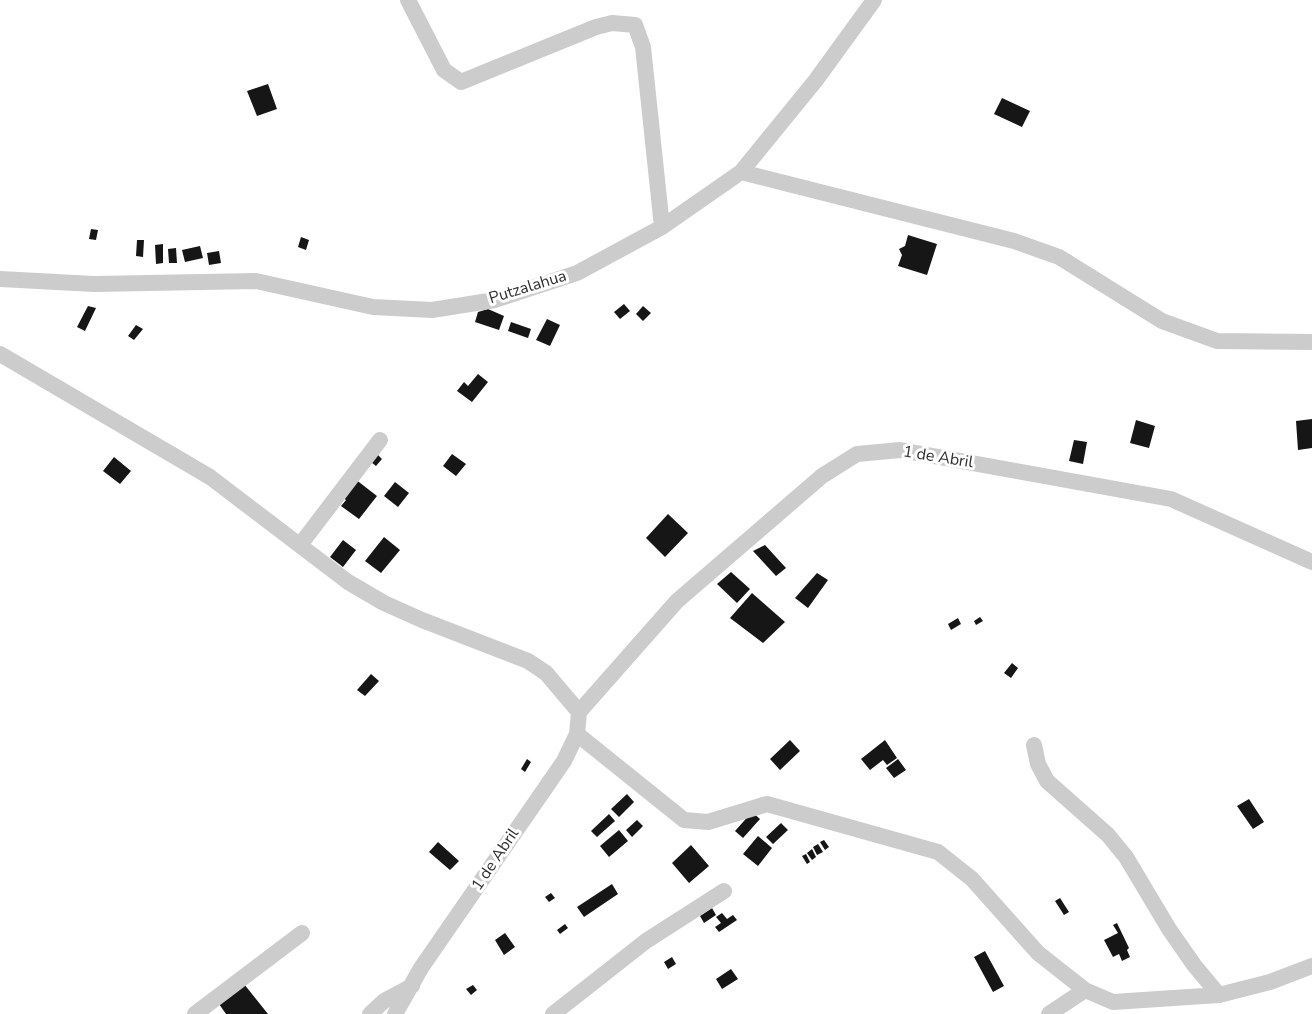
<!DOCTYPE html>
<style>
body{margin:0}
canvas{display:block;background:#fff}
</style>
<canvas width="1312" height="1014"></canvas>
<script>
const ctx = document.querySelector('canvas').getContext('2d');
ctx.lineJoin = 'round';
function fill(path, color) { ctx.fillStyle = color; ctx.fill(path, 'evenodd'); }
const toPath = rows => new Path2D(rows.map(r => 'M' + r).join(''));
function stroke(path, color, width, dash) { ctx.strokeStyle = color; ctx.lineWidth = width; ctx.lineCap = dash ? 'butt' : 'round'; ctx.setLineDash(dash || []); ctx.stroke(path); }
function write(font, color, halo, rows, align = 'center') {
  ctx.font = font + ' "Nunito Sans",sans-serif'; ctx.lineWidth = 6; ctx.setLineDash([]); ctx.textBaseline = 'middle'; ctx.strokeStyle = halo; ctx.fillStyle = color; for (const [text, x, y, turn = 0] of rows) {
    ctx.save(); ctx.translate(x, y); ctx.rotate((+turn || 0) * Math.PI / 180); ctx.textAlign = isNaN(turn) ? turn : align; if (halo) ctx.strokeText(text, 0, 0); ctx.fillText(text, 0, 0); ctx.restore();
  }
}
const building = toPath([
 [268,84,277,109,257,116,247,91],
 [1002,98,1030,111,1022,127,994,114],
 [91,229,98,230,96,240,89,239],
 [908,235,937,244,927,275,898,266,902,255,899,249,905,246],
 [301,237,309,240,306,250,298,247],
 [137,240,144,240,143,257,136,256],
 [163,244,163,263,156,264,155,245],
 [200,246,203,258,185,262,182,250],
 [176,248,177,263,169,263,168,249],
 [219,251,221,263,209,265,207,253],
 [624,304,630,311,620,319,614,312],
 [88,306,96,308,85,331,77,327],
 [643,306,651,313,643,321,636,314],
 [488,309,504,316,499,330,475,322,478,312],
 [547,319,560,325,550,346,536,340],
 [511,322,531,329,528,338,508,331],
 [136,325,143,329,134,340,128,336],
 [478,374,488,382,472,402,457,391,464,382,468,386],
 [1312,419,1312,448,1298,450,1296,421],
 [1136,420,1155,426,1149,448,1130,443],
 [1074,440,1087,442,1083,464,1069,461],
 [377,454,382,459,376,466,371,462],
 [452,454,466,464,456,476,443,466],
 [114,457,131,471,120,484,103,471],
 [355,479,377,496,359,519,341,506,346,500,342,497],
 [395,482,409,493,398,507,384,496],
 [668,514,688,533,665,557,646,538],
 [384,537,400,550,381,573,365,561],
 [343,540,356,550,343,567,330,557],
 [765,545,786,568,776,576,753,551],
 [731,572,750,589,737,603,717,584],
 [817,573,828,580,808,608,795,598],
 [752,593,785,622,763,643,730,618],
 [980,617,983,621,976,625,974,621],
 [958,618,961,624,951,630,948,624],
 [1012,663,1018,668,1011,678,1004,673],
 [371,674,379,681,365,696,357,690],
 [790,740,800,751,780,770,770,759],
 [885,740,897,758,887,765,883,760,870,770,861,759],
 [527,759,531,762,525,772,521,769],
 [898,759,906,770,894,778,886,768],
 [627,794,634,802,619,817,611,809],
 [1249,799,1264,822,1253,829,1237,806],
 [752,812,760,819,743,838,735,831],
 [609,814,615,821,597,837,591,831],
 [637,820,643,826,632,837,626,830],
 [781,823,788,830,773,844,766,837],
 [619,830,628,841,609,857,600,846],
 [758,836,772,848,758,866,743,854],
 [824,840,829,847,825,850,820,842],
 [438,842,459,861,450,870,429,852],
 [818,844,823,852,817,855,813,847],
 [691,845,709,866,689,883,672,863],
 [812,849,816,857,812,860,807,853],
 [806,854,810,862,807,864,802,856],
 [612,884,618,894,584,917,577,907],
 [551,893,555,898,549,902,545,897],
 [1060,898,1069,912,1064,915,1055,901],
 [712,908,716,915,704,923,700,916],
 [722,913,727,919,733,915,737,920,719,932,715,927,721,923,716,917],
 [1117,923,1129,948,1127,950,1130,957,1122,961,1119,954,1113,957,1104,940,1118,933,1113,925],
 [565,924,568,928,560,934,557,930],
 [505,933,515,947,504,955,495,940],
 [985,951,1004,986,993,992,974,957],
 [672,957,676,964,668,969,664,962],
 [731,969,738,979,722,989,716,979],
 [244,984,268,1014,226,1014,219,1004],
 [473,985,477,990,471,995,466,989]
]);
const minor = toPath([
 [408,0,444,70,461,82,596,27,612,23,635,25,643,47,662,227],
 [741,172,1014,241,1059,257,1162,321,1217,341,1312,342],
 [0,279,94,284,256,281,373,307,432,310,495,300,577,273,662,227,741,172,816,80,874,0],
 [0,354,210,477,348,582,384,603,422,620,528,661,546,673,579,712,577,734,564,761,421,968,395,1014],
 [300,545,380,440],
 [579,712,677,601,822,476,857,454,900,450,1171,499,1312,562],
 [577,734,684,820,708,822,767,804,938,852,972,879,1038,953,1085,990,1113,1002,1219,995,1270,982,1312,966],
 [1034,745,1038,764,1047,781,1108,835,1126,857,1169,929,1194,965,1219,995],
 [195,1014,302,933],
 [370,1014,384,1001,412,986],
 [553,1014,646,941,724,891],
 [1049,1014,1085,990]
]);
const streetNames = [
 ["Putzalahua",528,288,-17],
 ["1 de Abril",938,458,9],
 ["1 de Abril",496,860,-56]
];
fill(building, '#161616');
stroke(minor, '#ccc', 16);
write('16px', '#2f2f2f', '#fff', streetNames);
</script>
